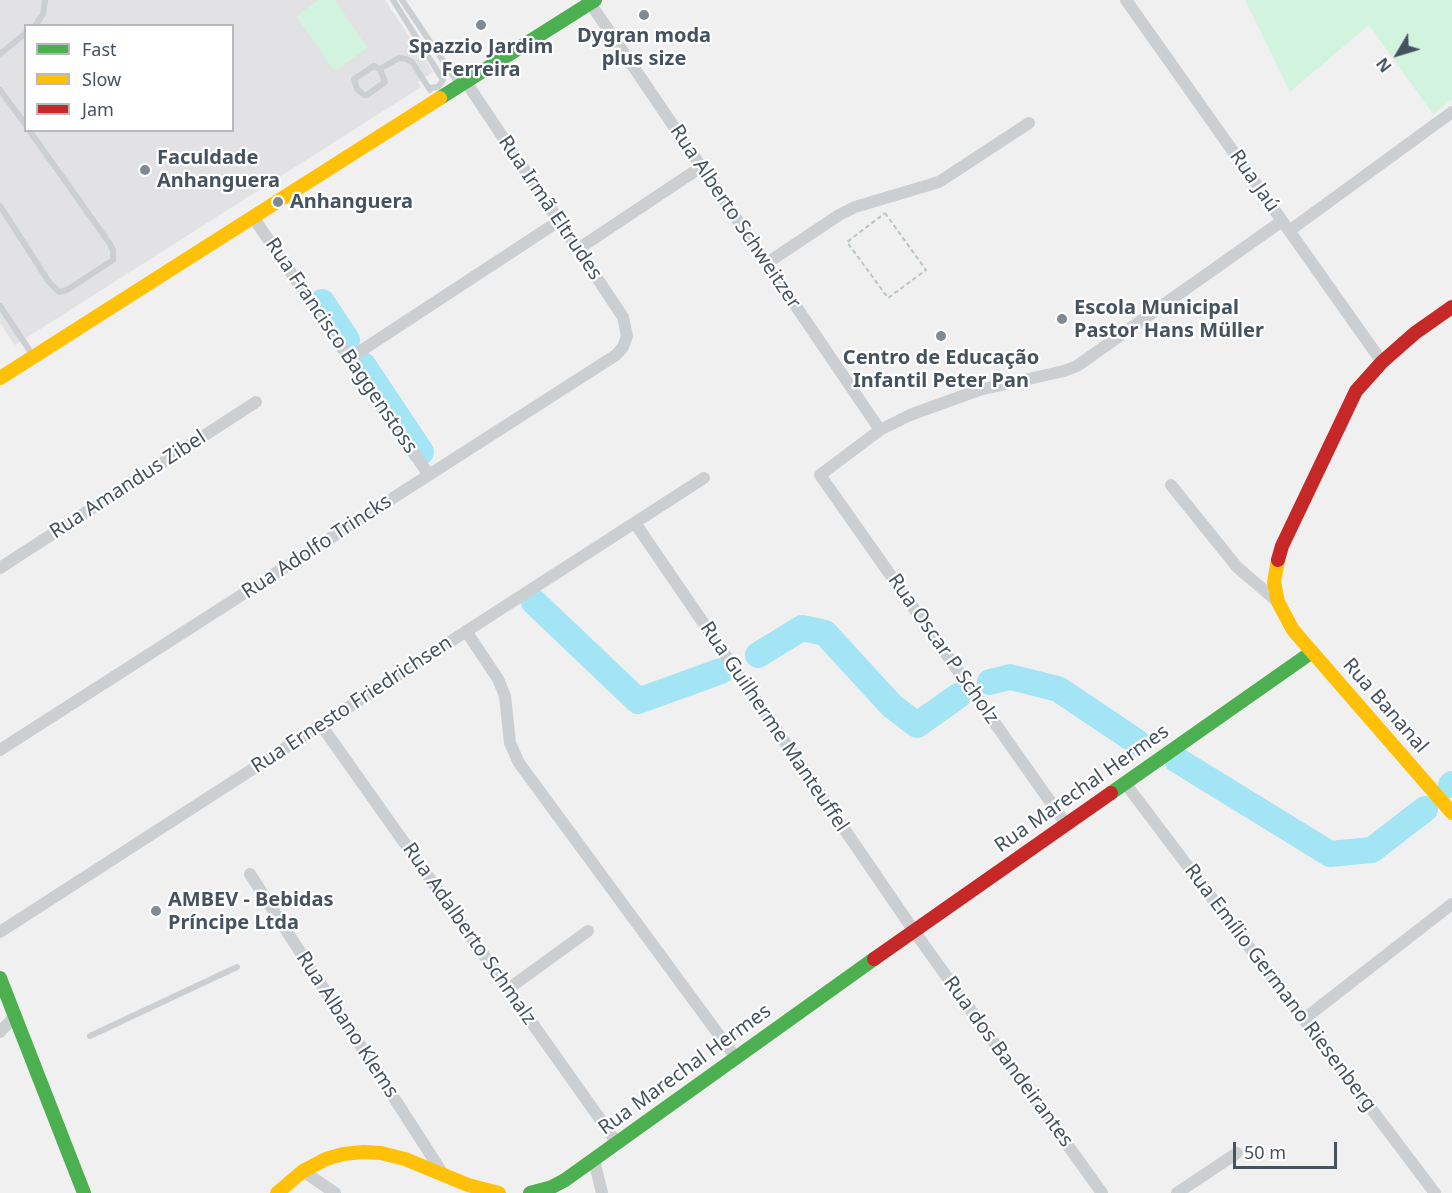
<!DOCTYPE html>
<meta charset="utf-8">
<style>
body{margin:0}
#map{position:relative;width:1452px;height:1193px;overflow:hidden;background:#f1f0f0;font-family:"Noto Sans",sans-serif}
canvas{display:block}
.legend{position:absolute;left:24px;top:24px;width:210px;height:108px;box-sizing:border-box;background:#fff;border:2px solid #b5babf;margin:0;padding:8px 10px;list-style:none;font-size:18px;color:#455360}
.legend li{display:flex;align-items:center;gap:12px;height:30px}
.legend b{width:30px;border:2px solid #b5babf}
.north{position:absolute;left:1368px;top:24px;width:60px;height:60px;-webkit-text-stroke:4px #fff;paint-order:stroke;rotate:232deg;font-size:16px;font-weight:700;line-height:24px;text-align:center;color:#455360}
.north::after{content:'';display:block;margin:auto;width:21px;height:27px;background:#455360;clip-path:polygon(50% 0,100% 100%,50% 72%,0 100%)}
.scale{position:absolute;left:1233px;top:1142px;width:104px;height:27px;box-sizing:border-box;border:3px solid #455360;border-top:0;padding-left:8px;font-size:18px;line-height:21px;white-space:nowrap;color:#455360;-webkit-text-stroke:4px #fff;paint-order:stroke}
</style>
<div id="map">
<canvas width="1452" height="1193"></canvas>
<ul class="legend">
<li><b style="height:8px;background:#4caf50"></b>Fast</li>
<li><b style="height:8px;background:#ffc107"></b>Slow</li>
<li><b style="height:8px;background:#c62828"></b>Jam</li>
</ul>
<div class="north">N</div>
<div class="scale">50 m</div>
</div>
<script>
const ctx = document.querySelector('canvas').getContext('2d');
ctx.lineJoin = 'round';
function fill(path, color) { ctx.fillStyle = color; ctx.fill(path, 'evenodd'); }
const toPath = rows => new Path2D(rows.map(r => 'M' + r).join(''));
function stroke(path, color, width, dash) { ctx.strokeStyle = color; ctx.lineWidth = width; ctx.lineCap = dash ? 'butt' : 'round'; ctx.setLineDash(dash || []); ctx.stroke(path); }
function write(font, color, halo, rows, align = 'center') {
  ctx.font = font + ' "Noto Sans",sans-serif'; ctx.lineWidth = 4.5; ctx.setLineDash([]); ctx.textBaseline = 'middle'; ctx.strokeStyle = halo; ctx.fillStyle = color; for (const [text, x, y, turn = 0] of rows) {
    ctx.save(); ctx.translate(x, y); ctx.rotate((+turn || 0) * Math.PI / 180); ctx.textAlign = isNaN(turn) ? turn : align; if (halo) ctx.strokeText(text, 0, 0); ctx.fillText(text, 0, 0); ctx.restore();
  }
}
const education = toPath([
 [0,0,385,0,433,72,418,82,421,87,15,345,0,323],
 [26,26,232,26,232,130,26,130]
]);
const green = toPath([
 [318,0,335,0,368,48,334,71,296,16],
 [1245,0,1452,0,1452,99,1433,114,1369,25,1290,92]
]);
const river = toPath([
 [322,302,347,340],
 [363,365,421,452],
 [534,602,638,701,721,671],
 [758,655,802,628,825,633,892,706,917,725,958,696],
 [990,682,1010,677,1058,689,1137,742],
 [1177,760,1330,854,1372,850,1425,809],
 [1451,785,1452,784]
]);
const path = toPath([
 [885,213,926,270,888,298,847,242,885,213]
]);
const lane = toPath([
 [393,0,443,80,438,87,429,88],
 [402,0,458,83],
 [35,26,43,14,45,0],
 [0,54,26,33],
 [374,66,380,69,385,82,367,95,364,95,357,89,354,79,374,66],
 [380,69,399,58,406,59,412,62,430,90],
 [0,90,26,125],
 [0,206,49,282,59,292,67,290,113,260,113,250,110,244,29,130],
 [0,306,32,354],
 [90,1036,237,967]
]);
const street = toPath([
 [1126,0,1382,362],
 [590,3,880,430],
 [253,217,429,475],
 [1289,231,1452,112],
 [578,249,701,167],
 [767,263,839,215,855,207,939,182,1029,123],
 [350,358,559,221],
 [1171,485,1237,567,1278,602],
 [635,523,914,931,1102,1193],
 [0,568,256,402],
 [466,631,498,679,505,696,510,743,519,763,736,1058],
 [321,725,617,1143],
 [0,750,616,355,623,347,627,336,623,317,466,82],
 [1125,783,1435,1193],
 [1066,824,820,475,880,430,910,415,979,390,1064,371,1077,366,1282,221],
 [250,874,443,1174],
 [0,932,704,478],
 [508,989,588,931],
 [1304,1019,1452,904],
 [0,1032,15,1016],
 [594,1160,602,1193],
 [303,1171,335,1193],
 [1177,1193,1237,1153]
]);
const fast = toPath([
 [440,98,595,0],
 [1111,793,1312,652],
 [0,978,84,1193],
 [530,1193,552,1187,565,1180,874,959]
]);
const slow = toPath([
 [0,378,440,98],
 [1278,560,1274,582,1278,602,1293,630,1452,813],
 [277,1193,303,1171,326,1159,343,1154,363,1152,381,1153,405,1159,468,1185,499,1193]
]);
const jam = toPath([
 [1278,560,1282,546,1356,391,1382,362,1415,333,1452,307],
 [874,959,1111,793]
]);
const markers = [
 [644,15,6,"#818a92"],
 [481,25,6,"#818a92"],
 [145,170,6,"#818a92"],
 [278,202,6,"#818a92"],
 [1062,319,6,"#818a92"],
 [941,336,6,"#818a92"],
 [156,911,6,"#818a92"]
];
const poiNames = [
 ["Dygran moda",644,36,"center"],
 ["plus size",644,59,"center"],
 ["Spazzio Jardim",481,47,"center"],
 ["Ferreira",481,70,"center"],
 ["Faculdade",157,158],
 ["Anhanguera",157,181],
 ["Anhanguera",290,202],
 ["Escola Municipal",1074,308],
 ["Pastor Hans Müller",1074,331],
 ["Centro de Educação",941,358,"center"],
 ["Infantil Peter Pan",941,381,"center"],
 ["AMBEV - Bebidas",168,900],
 ["Príncipe Ltda",168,923]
];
const streetNames = [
 ["Rua Jaú",1254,181,55],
 ["Rua Irmã Eltrudes",550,208,56],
 ["Rua Alberto Schweitzer",735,217,56],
 ["Rua Francisco Baggenstoss",341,346,56],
 ["Rua Amandus Zibel",128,485,-33],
 ["Rua Adolfo Trincks",317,547,-33],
 ["Rua Oscar P Scholz",943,649,55],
 ["Rua Ernesto Friedrichsen",352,705,-33],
 ["Rua Bananal",1385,706,49],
 ["Rua Guilherme Manteuffel",774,727,56],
 ["Rua Marechal Hermes",1082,789,-35],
 ["Rua Adalberto Schmalz",469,934,55],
 ["Rua Emílio Germano Riesenberg",1280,988,53],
 ["Rua Albano Klems",347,1025,57],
 ["Rua dos Bandeirantes",1008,1062,54],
 ["Rua Marechal Hermes",685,1070,-36]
];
fill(education, '#e2e1e3');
fill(green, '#d2f3de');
stroke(river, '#a3e4f5', 26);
stroke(path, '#b8c6c1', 2, [4.5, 3]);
stroke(lane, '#cccfd1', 6);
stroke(street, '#cccfd1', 12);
stroke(fast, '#4caf50', 14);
stroke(slow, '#ffc107', 14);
stroke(jam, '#c62828', 14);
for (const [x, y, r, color] of markers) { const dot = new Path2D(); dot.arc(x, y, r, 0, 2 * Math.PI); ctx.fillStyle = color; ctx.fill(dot); stroke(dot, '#fff', 2); }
write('bold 20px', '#455360', '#fff', poiNames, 'left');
write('20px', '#455360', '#fff', streetNames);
</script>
